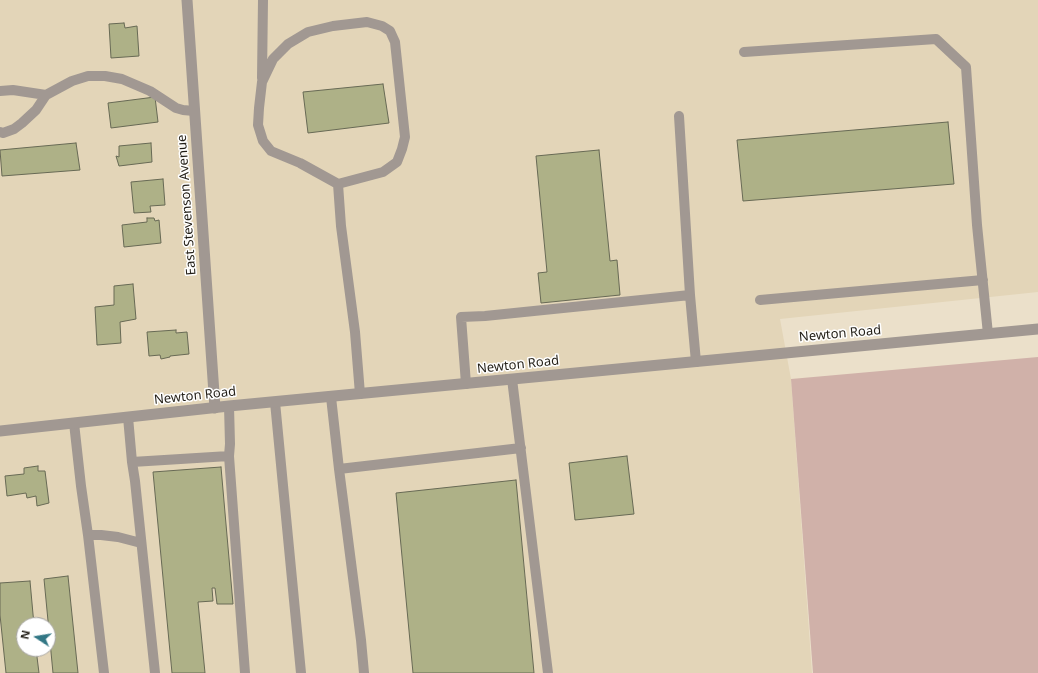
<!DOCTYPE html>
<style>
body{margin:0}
#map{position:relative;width:1038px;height:673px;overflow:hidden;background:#ebe0ca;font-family:"Noto Sans",sans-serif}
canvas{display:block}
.north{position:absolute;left:16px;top:617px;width:40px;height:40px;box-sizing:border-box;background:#fff;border:1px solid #a7a5a2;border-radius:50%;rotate:282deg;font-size:11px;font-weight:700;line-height:16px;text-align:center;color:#221e16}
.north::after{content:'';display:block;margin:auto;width:14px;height:18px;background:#327785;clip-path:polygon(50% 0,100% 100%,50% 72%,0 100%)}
</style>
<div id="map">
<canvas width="1038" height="673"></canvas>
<div class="north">N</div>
</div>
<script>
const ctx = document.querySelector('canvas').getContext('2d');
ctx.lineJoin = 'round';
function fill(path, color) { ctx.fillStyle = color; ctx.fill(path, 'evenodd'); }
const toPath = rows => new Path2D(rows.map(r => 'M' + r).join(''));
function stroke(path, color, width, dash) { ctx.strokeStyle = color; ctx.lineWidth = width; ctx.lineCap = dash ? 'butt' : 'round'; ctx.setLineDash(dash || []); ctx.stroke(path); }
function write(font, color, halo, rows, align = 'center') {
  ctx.font = font + ' "Noto Sans",sans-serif'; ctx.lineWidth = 3; ctx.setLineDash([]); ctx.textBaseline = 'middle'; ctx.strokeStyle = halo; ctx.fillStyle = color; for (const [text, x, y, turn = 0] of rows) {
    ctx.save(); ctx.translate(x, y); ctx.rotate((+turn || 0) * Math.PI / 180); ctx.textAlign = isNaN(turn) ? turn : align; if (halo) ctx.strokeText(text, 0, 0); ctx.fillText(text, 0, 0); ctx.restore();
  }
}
const built = toPath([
 [0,0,1038,0,1038,292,780,319,791,379,812,673,0,673],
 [24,625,48,625,48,649,24,649]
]);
const green = toPath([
 [1038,357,1038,673,813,673,791,379]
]);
const building = toPath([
 [124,23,125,28,137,26,139,56,111,58,109,24,124,23],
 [383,84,389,123,308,133,303,92,383,84],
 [155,97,158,122,111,128,108,103,155,97],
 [948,122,954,184,743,201,737,140,948,122],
 [76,143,80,170,2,176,0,150,76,143],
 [151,143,152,162,119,166,116,156,119,157,119,146,151,143],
 [599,150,610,261,617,260,620,295,541,303,538,273,547,272,536,156,599,150],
 [163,179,165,205,150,206,151,212,134,213,131,182,163,179],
 [147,218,154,218,155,221,159,220,161,243,124,247,122,225,147,222,147,218],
 [133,284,136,319,120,322,121,343,97,345,95,307,114,305,114,286,133,284],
 [176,330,176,333,187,332,189,354,170,356,170,357,161,359,160,355,149,356,147,332,176,330],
 [627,456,634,514,575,520,569,463,627,456],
 [38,466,38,471,45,471,49,503,37,506,36,496,27,498,26,493,7,496,5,476,24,474,24,468,38,466],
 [221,467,233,604,217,604,215,588,212,588,213,601,198,602,205,673,172,673,153,472,221,467],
 [516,480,534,673,413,673,396,493,516,480],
 [68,576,78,673,53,673,44,579,68,576],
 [30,581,34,625,24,625,24,649,36,649,39,673,6,673,0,615,0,583,30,581]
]);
const service = toPath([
 [744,52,936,39,966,67,977,225,988,334],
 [262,78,263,0],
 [0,91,13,90,46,95],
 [679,116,690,295],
 [0,132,3,133,14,129,22,123,36,110,46,95,72,81,88,76,105,76,122,79,150,91,176,108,183,110,194,111],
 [338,184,383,172,397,162,402,149,405,137,395,42,390,31,382,26,367,22,333,26,308,32,288,44,273,59,262,82,259,108,258,125,263,141,271,151,300,163,338,184,341,226,355,332,360,394],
 [760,300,983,280],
 [512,379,548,673],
 [466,384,461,317,485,316,690,295,696,362],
 [331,397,339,469,361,640,364,673],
 [275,402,301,673],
 [128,417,132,462,229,456,230,444,229,406],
 [74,423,81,486,88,535,104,673],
 [229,456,245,673],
 [132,462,135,481,155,673],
 [339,469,521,448],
 [88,535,101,535,118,537,141,543]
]);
const minor = toPath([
 [187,0,215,408]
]);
const tertiary = toPath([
 [0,431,229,406,1038,329]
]);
const streetNames = [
 ["East Stevenson Avenue",187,205,-94],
 ["Newton Road",840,334,-5],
 ["Newton Road",518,365,-6],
 ["Newton Road",195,396,-6]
];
fill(built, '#e3d5b8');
fill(green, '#d0b1a9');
fill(building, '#aeb187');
stroke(building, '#686a55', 1);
stroke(service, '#a19892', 10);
stroke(minor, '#a19892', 11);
stroke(tertiary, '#a19892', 11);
write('13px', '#221e16', '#fff', streetNames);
</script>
